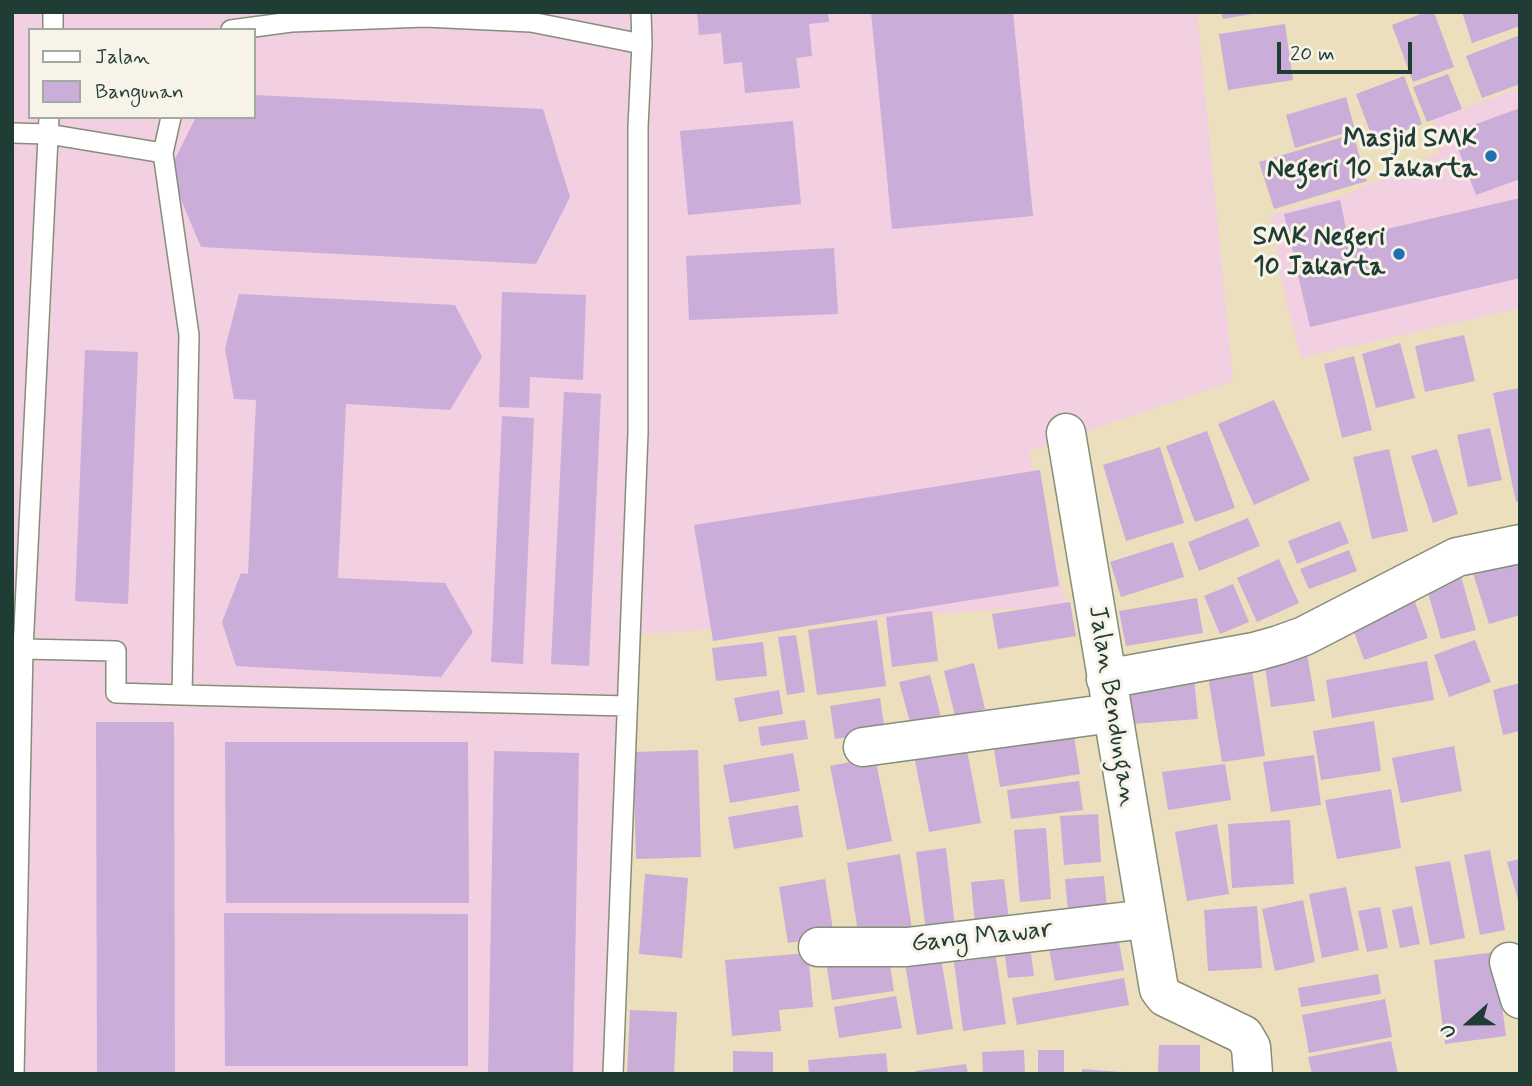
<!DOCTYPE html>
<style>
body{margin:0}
#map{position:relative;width:1532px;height:1086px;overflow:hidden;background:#ecdfbd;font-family:Mynerve,sans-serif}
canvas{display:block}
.frame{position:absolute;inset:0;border:14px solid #1f3d34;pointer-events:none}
.legend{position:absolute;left:28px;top:28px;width:228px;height:91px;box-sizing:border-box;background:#f7f3e8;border:2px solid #a1aaa0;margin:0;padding:9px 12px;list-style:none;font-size:21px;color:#1f3d34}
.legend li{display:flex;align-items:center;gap:14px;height:35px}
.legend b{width:35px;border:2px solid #a1aaa0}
.north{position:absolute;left:1434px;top:988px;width:70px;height:70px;-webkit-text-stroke:5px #f7f3e8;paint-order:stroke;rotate:249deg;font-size:19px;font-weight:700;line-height:28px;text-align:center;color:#1f3d34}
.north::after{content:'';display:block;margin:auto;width:24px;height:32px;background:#1f3d34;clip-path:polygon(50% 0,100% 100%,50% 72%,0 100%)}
.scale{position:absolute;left:1277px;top:42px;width:135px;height:32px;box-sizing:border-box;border:4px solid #1f3d34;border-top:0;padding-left:9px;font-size:21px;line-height:24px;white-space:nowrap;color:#1f3d34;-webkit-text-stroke:5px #f7f3e8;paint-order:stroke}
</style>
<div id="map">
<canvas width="1532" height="1086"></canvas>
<div class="frame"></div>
<ul class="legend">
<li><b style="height:9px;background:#fff"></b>Jalan</li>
<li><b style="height:19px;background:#caadd8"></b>Bangunan</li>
</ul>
<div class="north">U</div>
<div class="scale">20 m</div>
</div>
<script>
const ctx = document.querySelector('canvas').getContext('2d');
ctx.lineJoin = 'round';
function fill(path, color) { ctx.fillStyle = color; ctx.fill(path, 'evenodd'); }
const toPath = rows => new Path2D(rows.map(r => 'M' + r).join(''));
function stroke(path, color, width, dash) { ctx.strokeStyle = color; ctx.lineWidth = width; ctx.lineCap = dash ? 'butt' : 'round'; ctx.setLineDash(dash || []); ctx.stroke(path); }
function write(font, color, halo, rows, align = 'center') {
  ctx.font = font + ' Mynerve,sans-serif'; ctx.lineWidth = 6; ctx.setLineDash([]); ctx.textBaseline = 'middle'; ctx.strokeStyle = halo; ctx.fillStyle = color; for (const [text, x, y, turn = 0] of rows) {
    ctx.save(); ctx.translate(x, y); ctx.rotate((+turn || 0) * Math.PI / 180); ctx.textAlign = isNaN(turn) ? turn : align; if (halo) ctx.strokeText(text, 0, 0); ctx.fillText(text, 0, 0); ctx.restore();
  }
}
const built = toPath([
 [12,12,1197,12,1233,381,1029,451,1066,605,628,635,623,1074,12,1074],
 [30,30,254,30,254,117,30,117],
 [1520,88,1520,308,1301,358,1284,293,1271,215,1342,196,1439,153,1434,119]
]);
const building = toPath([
 [697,12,828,12,829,22,809,24,812,56,796,58,800,88,745,93,742,62,724,64,721,33,699,35],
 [871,12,1013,12,1033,216,892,229],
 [1221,12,1252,12,1252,14,1223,19],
 [1426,12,1434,12,1454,67,1413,82,1392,25],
 [1462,12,1520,12,1520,26,1472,43],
 [1285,24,1293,80,1228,90,1219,34],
 [1520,35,1520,84,1482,98,1466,56],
 [1448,74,1462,109,1427,122,1413,87],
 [1404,76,1422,124,1374,142,1356,94],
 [254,95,543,109,570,197,536,264,201,247,169,171,196,117,254,117],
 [1346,97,1355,130,1295,148,1286,115],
 [1520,108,1520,179,1476,195,1452,133],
 [793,121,801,204,688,215,680,131],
 [1353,134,1367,181,1274,209,1259,162],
 [1520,198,1520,278,1310,327,1284,214,1340,200,1348,238],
 [834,248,838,314,689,320,686,256],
 [502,292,586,295,583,380,530,377,529,408,499,407],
 [239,294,455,305,482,357,450,410,346,404,338,578,445,583,473,632,441,677,236,666,222,622,241,573,248,574,256,400,234,399,225,349],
 [1464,335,1475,381,1425,392,1415,346],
 [1400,343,1415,398,1376,408,1362,354],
 [85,350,138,352,128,604,75,601],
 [1354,356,1372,430,1342,438,1324,364],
 [1520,388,1520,501,1516,502,1493,393],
 [564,392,601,394,589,666,551,664],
 [1274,400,1310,480,1254,505,1218,424],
 [502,416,534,418,523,664,491,662],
 [1490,428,1502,480,1468,487,1457,435],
 [1207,431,1235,508,1195,522,1166,446],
 [1160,447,1184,523,1126,541,1103,465],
 [1389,449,1408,531,1372,539,1353,457],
 [1437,449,1458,514,1433,523,1411,456],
 [1040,470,1059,586,713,641,694,525],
 [1248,518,1260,546,1199,571,1188,542],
 [1340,521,1349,543,1297,564,1288,541],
 [1173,542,1184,577,1121,597,1110,562],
 [1349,550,1357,571,1309,589,1300,569],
 [1520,551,1520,615,1489,624,1471,567],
 [1279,559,1299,603,1257,622,1237,578],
 [1459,569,1476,630,1441,639,1424,578],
 [1233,584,1249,622,1220,634,1204,596],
 [1197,598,1203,633,1126,646,1119,611],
 [1414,599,1428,638,1364,660,1350,620],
 [1070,602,1076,636,998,649,992,614],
 [932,611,938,661,892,667,886,617],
 [877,620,886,686,817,695,808,630],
 [796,635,805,692,787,695,778,637],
 [1475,640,1491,682,1449,697,1434,655],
 [763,642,767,676,716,681,712,648],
 [1307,653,1315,701,1271,707,1264,660],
 [1427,661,1434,700,1332,718,1326,680],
 [974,663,985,709,955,716,944,671],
 [1251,664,1265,756,1222,762,1207,670],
 [930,675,942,721,912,729,899,682],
 [1194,678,1198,719,1133,724,1129,684],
 [1520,683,1520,731,1503,735,1493,690],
 [779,690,783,714,739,722,734,698],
 [880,698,885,732,835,739,830,706],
 [805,720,808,739,761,746,758,727],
 [1374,721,1381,771,1321,780,1313,731],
 [96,722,174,722,175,1074,97,1074],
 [1072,724,1080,774,1000,787,992,737],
 [225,742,468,742,469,903,226,903],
 [966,745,981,823,929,832,914,756],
 [1454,746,1462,791,1401,803,1392,758],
 [698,750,701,857,636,859,633,752],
 [494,751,579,753,573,1074,488,1074],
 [793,753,800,791,730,803,723,765],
 [1314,755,1321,805,1271,812,1263,762],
 [875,757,892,841,847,850,830,766],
 [1225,764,1231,800,1168,810,1162,772],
 [1079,781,1083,810,1011,819,1007,790],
 [1391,789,1401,848,1337,859,1325,800],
 [798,805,803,837,734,849,728,817],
 [1098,814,1101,862,1064,865,1060,816],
 [1290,820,1294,884,1232,888,1228,824],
 [1217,824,1229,894,1187,901,1175,832],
 [1046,828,1051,899,1020,902,1014,830],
 [946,848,955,927,926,931,916,852],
 [1490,850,1505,930,1480,935,1464,855],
 [900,854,912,929,859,938,847,863],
 [1520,859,1520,903,1519,903,1507,862],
 [1450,861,1465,938,1430,945,1415,867],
 [645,874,688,878,682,958,639,954],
 [1104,876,1107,909,1068,912,1065,879],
 [825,879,834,936,788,943,779,887],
 [1004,879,1009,920,975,924,971,882],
 [1346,887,1359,950,1322,958,1309,894],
 [1303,900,1315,962,1275,971,1262,909],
 [1257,906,1262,968,1208,971,1204,910],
 [1412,906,1420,944,1400,948,1392,910],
 [1380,907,1388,948,1367,952,1358,911],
 [224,913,468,914,468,1066,225,1066],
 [1117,931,1124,970,1055,981,1048,943],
 [1029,938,1034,976,1008,978,1003,942],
 [888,952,894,991,832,1000,826,962],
 [1495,952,1506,1036,1445,1044,1434,960],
 [808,953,813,1007,779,1010,781,1031,732,1036,725,960],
 [996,957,1006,1024,963,1031,954,962],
 [941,958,953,1029,917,1035,905,964],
 [1378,974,1381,994,1301,1007,1298,988],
 [1124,978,1129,1005,1017,1025,1012,998],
 [896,996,902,1028,839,1038,834,1007],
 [1385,999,1392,1037,1309,1053,1302,1015],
 [630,1010,677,1012,674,1074,627,1074],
 [1391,1041,1398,1074,1312,1074,1308,1057],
 [1159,1045,1200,1045,1200,1074,1158,1074],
 [1024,1050,1025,1074,983,1074,982,1052],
 [1038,1050,1064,1050,1064,1074,1038,1074],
 [733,1051,773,1052,773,1074,733,1074],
 [886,1053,888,1074,809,1074,808,1060],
 [966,1064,968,1074,916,1074,915,1071],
 [1082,1069,1121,1072,1121,1074,1082,1074]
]);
const service = toPath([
 [641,12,642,44],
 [53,30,53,12],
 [231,30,291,22,425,17,531,22,642,44,638,127,638,433,613,1074],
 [12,133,48,134,163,153,171,117],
 [163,153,189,335,182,695,627,706],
 [23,649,116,651,116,693,182,695],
 [14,1074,23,649,49,117]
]);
const minor = toPath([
 [1066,433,1159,989,1165,997,1244,1035,1251,1047,1253,1074],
 [1106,679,1254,652,1279,645,1304,636,1457,557,1520,544],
 [863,747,1112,713],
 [818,947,907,947,1146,919],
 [1509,962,1520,999]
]);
const markers = [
 [1491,156,7,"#1f6fb2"],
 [1399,254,7,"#1f6fb2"]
];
const poiNames = [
 ["Masjid SMK",1477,141],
 ["Negeri 10 Jakarta",1477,171],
 ["SMK Negeri",1385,239],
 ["10 Jakarta",1385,269]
];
const streetNames = [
 ["Jalan Bendungan",1111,706,81],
 ["Gang Mawar",982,938,-6]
];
fill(built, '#f2cfe1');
fill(building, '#caadd8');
stroke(service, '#868e78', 22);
stroke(minor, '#868e78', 41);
stroke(service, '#fff', 19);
stroke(minor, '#fff', 38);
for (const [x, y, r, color] of markers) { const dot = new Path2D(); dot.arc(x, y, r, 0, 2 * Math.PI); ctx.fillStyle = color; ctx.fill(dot); stroke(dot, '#f7f3e8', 2.5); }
write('bold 26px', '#1f3d34', '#f7f3e8', poiNames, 'right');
write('26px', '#1f3d34', '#f7f3e8', streetNames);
</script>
